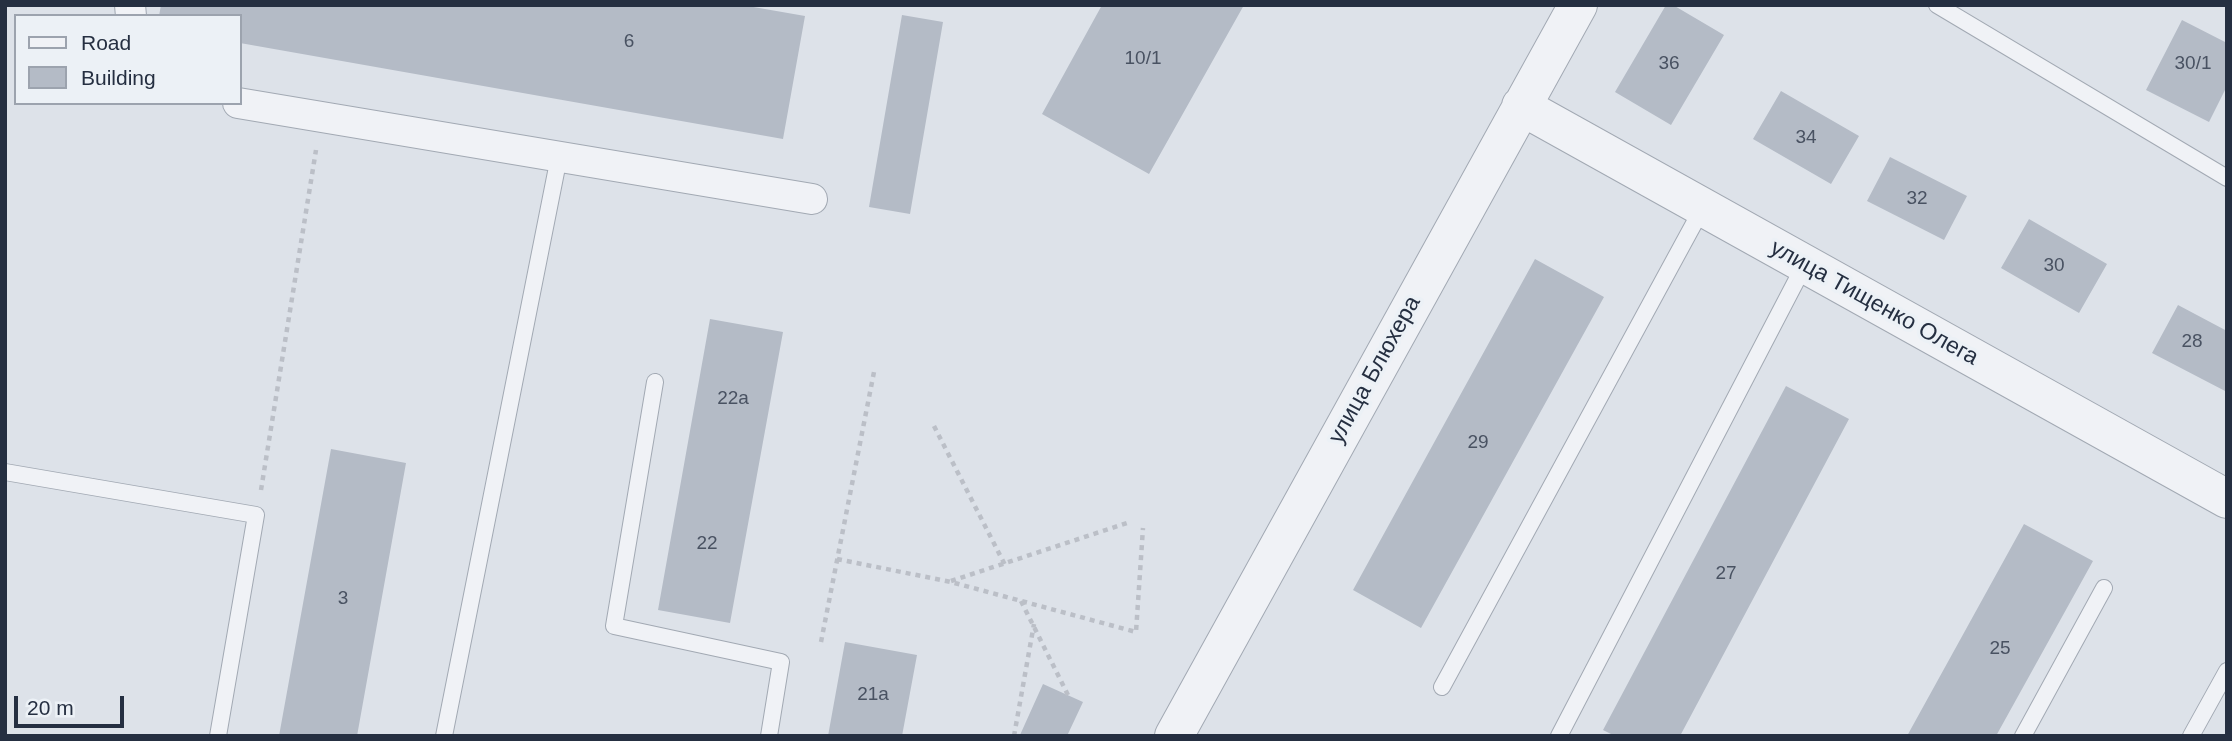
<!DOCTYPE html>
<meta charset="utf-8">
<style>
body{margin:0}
#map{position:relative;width:2232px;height:741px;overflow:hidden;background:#dde2e9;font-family:Helvetica,sans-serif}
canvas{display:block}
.frame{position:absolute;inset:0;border:7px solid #252f41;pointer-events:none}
.legend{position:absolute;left:14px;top:14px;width:228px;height:91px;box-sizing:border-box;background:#ecf1f6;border:2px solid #9ca3ae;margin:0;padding:9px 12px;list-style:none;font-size:21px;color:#252f41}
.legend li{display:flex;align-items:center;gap:14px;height:35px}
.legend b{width:35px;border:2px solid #9ca3ae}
.scale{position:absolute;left:14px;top:696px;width:110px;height:32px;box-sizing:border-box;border:4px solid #252f41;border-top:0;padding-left:9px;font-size:21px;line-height:24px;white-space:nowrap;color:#252f41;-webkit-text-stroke:5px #ecf1f6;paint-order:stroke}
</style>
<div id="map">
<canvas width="2232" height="741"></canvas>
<div class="frame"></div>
<ul class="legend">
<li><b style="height:9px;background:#f0f2f6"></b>Road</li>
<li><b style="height:19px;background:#b4bbc6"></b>Building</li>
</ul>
<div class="scale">20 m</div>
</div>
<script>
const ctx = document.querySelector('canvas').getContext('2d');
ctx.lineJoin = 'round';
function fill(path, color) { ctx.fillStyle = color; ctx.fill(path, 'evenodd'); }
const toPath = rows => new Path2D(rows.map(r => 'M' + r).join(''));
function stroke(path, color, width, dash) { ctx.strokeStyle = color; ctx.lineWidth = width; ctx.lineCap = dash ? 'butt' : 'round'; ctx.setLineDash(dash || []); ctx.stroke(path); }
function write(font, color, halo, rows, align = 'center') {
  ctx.font = font + ' Helvetica,sans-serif'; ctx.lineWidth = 7; ctx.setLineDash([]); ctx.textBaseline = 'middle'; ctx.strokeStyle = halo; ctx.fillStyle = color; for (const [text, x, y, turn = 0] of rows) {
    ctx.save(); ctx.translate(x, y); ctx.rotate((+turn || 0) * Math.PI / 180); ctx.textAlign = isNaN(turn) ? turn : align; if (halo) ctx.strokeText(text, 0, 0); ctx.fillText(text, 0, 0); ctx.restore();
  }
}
const building = toPath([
 [161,5,742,5,805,16,783,139,240,43,240,16,159,16],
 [1102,5,1244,5,1149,174,1042,114],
 [1666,5,1673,5,1724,35,1671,125,1615,92],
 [902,15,943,22,910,214,869,207],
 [2182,20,2227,43,2227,86,2209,122,2146,90],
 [1781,91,1859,136,1831,184,1753,139],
 [1890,157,1967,196,1944,240,1867,201],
 [2029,219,2107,264,2079,313,2001,268],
 [1535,259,1604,297,1421,628,1353,590],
 [2178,305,2227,331,2227,392,2152,353],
 [710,319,783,332,730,623,658,610],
 [1786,386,1849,419,1680,736,1615,736,1603,730],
 [331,449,406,463,357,736,279,736],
 [2024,524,2093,561,1996,736,1907,736],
 [845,642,917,655,902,736,828,736],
 [1043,684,1083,702,1067,736,1020,735]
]);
const path = toPath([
 [934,426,1005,565],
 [261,490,316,150],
 [837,559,951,582,1136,632,1143,528],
 [951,581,1130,522],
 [1021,601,1068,695],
 [821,642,874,372],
 [1014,736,1034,624]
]);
const service = toPath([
 [1937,5,2227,178],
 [655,382,614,626,781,662,769,736],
 [5,472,256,515,218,736],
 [1442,687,1703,207],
 [444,736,559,157],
 [1559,736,1805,264],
 [2023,736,2104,588],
 [2191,736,2227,671]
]);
const minor = toPath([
 [130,5,131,16],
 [238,103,812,199]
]);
const tertiary = toPath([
 [1521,106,2227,499],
 [1174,736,1578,5]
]);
const numberNames = [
 ["6",629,42],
 ["10/1",1143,59],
 ["36",1669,64],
 ["30/1",2193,64],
 ["34",1806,138],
 ["32",1917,199],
 ["30",2054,266],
 ["28",2192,342],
 ["22а",733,399],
 ["29",1478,443],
 ["22",707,544],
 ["27",1726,574],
 ["3",343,599],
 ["25",2000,649],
 ["21а",873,695]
];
const streetNames = [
 ["улица Тищенко Олега",1874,303,29],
 ["улица Блюхера",1375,370,-61]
];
fill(building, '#b4bbc6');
stroke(service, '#a2a9b3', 18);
stroke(minor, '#a2a9b3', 32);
stroke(tertiary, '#a2a9b3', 40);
stroke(path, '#bbbfc7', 4.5, [5, 5]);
stroke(service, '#f0f2f6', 16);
stroke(minor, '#f0f2f6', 30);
stroke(tertiary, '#f0f2f6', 38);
write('19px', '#495262', null, numberNames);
write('23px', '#252f41', '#ecf1f6', streetNames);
</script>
